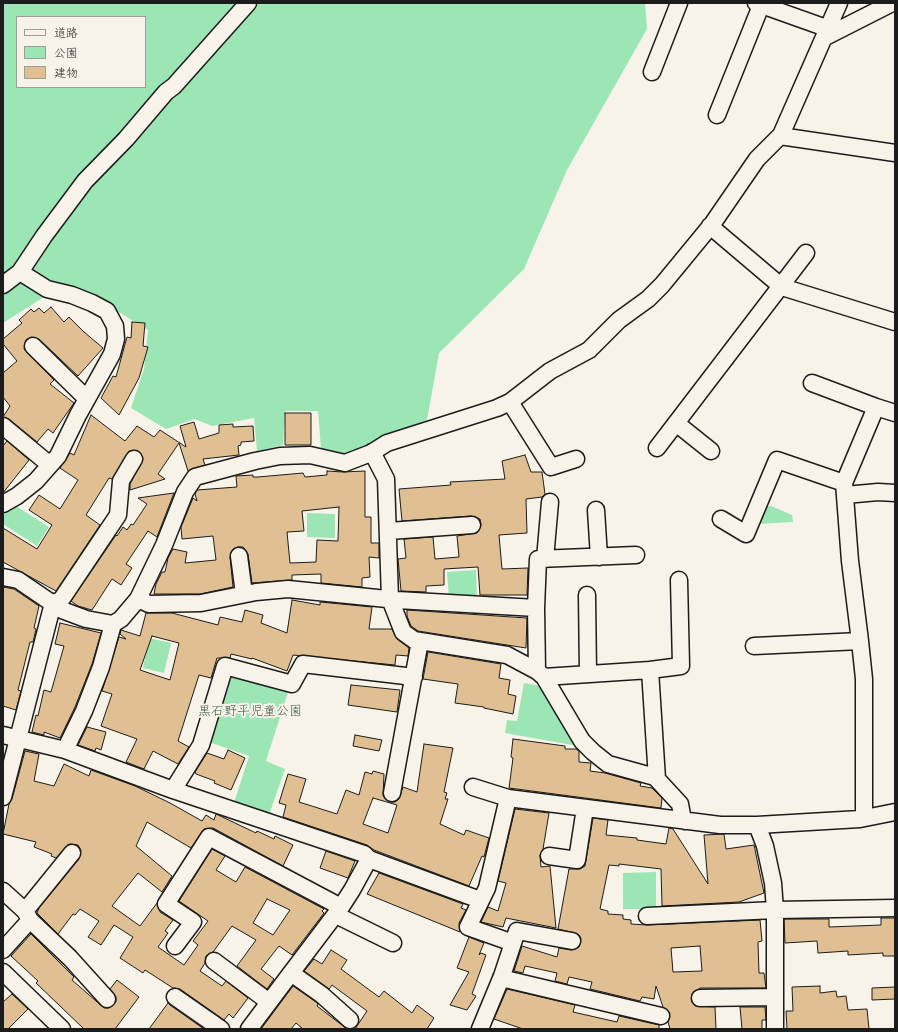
<!DOCTYPE html>
<meta charset="utf-8">
<style>
body{margin:0}
#map{position:relative;width:898px;height:1032px;overflow:hidden;background:#f7f3e8;font-family:"Architects Daughter","Klee One",sans-serif}
canvas{display:block}
.frame{position:absolute;inset:0;border:4px solid #1c1c1c;pointer-events:none}
.legend{position:absolute;left:16px;top:16px;width:130px;height:72px;box-sizing:border-box;background:#f7f3e8;border:1px solid #9f9d96;margin:0;padding:5px 7px;list-style:none;font-size:12px;color:#1c1c1c}
.legend li{display:flex;align-items:center;gap:8px;height:20px}
.legend b{width:20px;border:1px solid #9f9d96}
</style>
<div id="map">
<canvas width="898" height="1032"></canvas>
<div class="frame"></div>
<ul class="legend">
<li><b style="height:5px;background:#f7f3e8"></b>道路</li>
<li><b style="height:11px;background:#9ce6b5"></b>公園</li>
<li><b style="height:11px;background:#e0bf92"></b>建物</li>
</ul>
</div>
<script>
const ctx = document.querySelector('canvas').getContext('2d');
ctx.lineJoin = 'round';
function fill(path, color) { ctx.fillStyle = color; ctx.fill(path, 'evenodd'); }
const toPath = rows => new Path2D(rows.map(r => 'M' + r).join(''));
function stroke(path, color, width, dash) { ctx.strokeStyle = color; ctx.lineWidth = width; ctx.lineCap = dash ? 'butt' : 'round'; ctx.setLineDash(dash || []); ctx.stroke(path); }
function write(font, color, halo, rows, align = 'center') {
  ctx.font = font + ' "Architects Daughter","Klee One",sans-serif'; ctx.lineWidth = 4; ctx.setLineDash([]); ctx.textBaseline = 'middle'; ctx.strokeStyle = halo; ctx.fillStyle = color; for (const [text, x, y, turn = 0] of rows) {
    ctx.save(); ctx.translate(x, y); ctx.rotate((+turn || 0) * Math.PI / 180); ctx.textAlign = isNaN(turn) ? turn : align; if (halo) ctx.strokeText(text, 0, 0); ctx.fillText(text, 0, 0); ctx.restore();
  }
}
const green = toPath([
 [3,3,645,3,647,29,567,170,524,269,439,353,427,420,377,440,366,448,347,454,321,448,318,411,285,411,283,445,257,451,254,418,212,426,195,419,166,429,131,408,144,369,148,330,93,296,63,285,3,323],
 [17,17,145,17,145,87,17,87],
 [16,506,49,527,37,546,3,524,3,515],
 [771,506,792,515,793,522,759,524,766,507],
 [307,513,335,514,335,538,307,537],
 [476,570,477,600,449,599,447,572],
 [149,638,171,643,164,673,143,668],
 [229,674,289,689,266,761,285,769,269,815,234,803,249,756,209,742],
 [524,683,541,686,577,742,572,745,505,733,507,720,517,721],
 [656,872,656,909,623,909,623,873]
]);
const building = toPath([
 [51,307,64,322,69,317,84,332,103,348,78,376,39,339,31,337,26,340,24,349,54,380,50,384,74,403,53,433,48,429,37,442,9,419,3,417,10,406,3,397,3,373,17,361,3,344,3,339,22,323,19,320,31,309,34,312,39,308,44,313,51,307],
 [132,322,145,323,143,346,148,347,139,378,119,415,101,398,113,376,116,377,127,337,131,338,132,322],
 [285,413,311,413,311,445,285,445,285,413],
 [91,415,125,441,137,426,154,437,160,430,186,447,180,426,194,422,199,439,219,433,219,425,233,424,233,427,253,426,254,441,241,442,241,445,238,446,239,455,203,459,205,465,188,471,179,443,158,474,165,479,130,490,130,484,143,459,138,451,129,451,112,479,109,478,86,515,100,525,56,591,3,562,3,528,37,549,52,525,29,510,39,495,60,509,78,480,60,468,70,453,74,455,91,415],
 [7,441,29,460,3,493,3,446,7,441],
 [525,455,531,472,542,472,545,494,542,497,526,499,527,533,499,535,502,569,528,568,527,595,480,595,478,567,444,569,444,585,426,586,426,592,401,591,398,559,406,558,404,539,433,537,435,559,459,557,457,536,477,533,481,525,480,519,471,516,402,521,399,489,451,485,450,482,505,479,502,461,525,455],
 [327,471,343,472,365,471,365,517,371,517,371,543,379,543,379,558,369,557,370,577,362,578,362,587,321,583,321,574,292,575,292,580,252,583,248,554,243,547,238,547,233,549,230,557,233,587,200,594,154,594,156,584,162,572,165,572,168,558,173,549,187,552,185,563,216,560,213,536,182,539,181,527,193,498,197,501,195,494,197,490,237,487,236,476,253,475,253,477,258,477,303,473,305,477,327,475,327,471],
 [339,507,338,541,317,540,316,562,290,563,287,532,304,531,302,511,339,507],
 [174,493,157,537,148,531,126,564,132,568,121,585,112,579,92,610,78,606,71,601,116,535,117,536,123,527,127,530,131,524,133,525,147,504,138,498,174,493],
 [3,587,14,589,39,606,34,628,36,629,33,642,30,642,18,690,21,691,16,710,3,706,3,587],
 [292,600,320,605,320,602,372,607,369,629,392,629,397,639,409,648,408,656,396,655,395,665,293,655,287,671,252,658,252,659,231,654,230,658,217,658,211,678,199,675,178,741,189,747,178,764,153,751,144,769,126,762,137,739,101,726,112,694,102,691,119,637,126,639,120,634,121,630,140,636,146,613,172,613,218,625,220,617,242,622,245,610,263,615,261,623,287,633,292,600],
 [152,636,179,643,170,680,140,670,152,636],
 [407,610,527,618,526,648,418,631,411,626,407,616,407,610],
 [60,623,101,633,92,664,75,707,60,738,44,732,44,735,32,732,36,715,38,716,44,690,51,692,64,646,55,644,60,623],
 [428,652,501,664,499,678,510,680,508,694,516,696,513,714,484,708,484,707,455,703,458,684,423,679,428,652],
 [351,685,400,690,397,712,348,705,351,685],
 [87,727,106,732,101,750,96,748,95,751,78,745,87,727],
 [355,735,382,740,379,751,353,746,355,735],
 [513,739,565,746,565,749,576,749,579,751,579,762,591,763,590,771,605,773,641,783,640,786,652,788,662,798,661,808,509,788,513,758,511,757,513,739],
 [424,744,453,748,444,792,447,793,445,799,448,799,440,824,464,835,466,830,489,838,484,857,482,856,469,886,374,850,367,845,283,817,286,805,279,803,288,774,306,779,299,802,337,814,346,790,359,795,365,772,372,774,373,771,384,774,383,796,390,802,395,802,399,799,403,787,417,792,424,744],
 [373,798,397,805,388,833,363,824,373,798],
 [228,750,245,758,231,790,214,783,215,781,196,774,195,772,207,753,224,759,228,750],
 [25,751,39,754,34,781,54,786,64,764,89,776,91,770,135,786,170,803,202,821,206,815,214,820,216,814,256,833,257,831,274,839,275,836,293,845,283,866,213,828,204,829,191,848,147,822,136,846,172,876,162,892,138,873,112,906,140,926,157,903,160,912,173,920,165,931,168,933,158,947,184,965,198,945,193,941,208,921,179,901,212,849,225,856,216,870,236,882,245,867,324,909,322,911,324,913,292,955,279,946,261,969,274,979,267,989,237,966,256,940,232,926,213,952,206,956,205,963,200,971,222,986,226,981,248,998,233,1018,229,1014,224,1020,180,989,173,988,145,970,143,973,120,958,133,937,114,925,101,945,88,937,99,921,80,909,75,915,73,914,58,934,37,913,39,908,79,859,81,850,78,845,69,844,56,858,51,856,52,854,34,847,36,842,3,834,9,804,12,799,25,751],
 [267,899,290,910,273,935,253,923,267,899],
 [515,809,549,813,543,849,540,855,541,867,550,866,556,928,506,918,503,927,481,922,488,907,498,911,506,883,498,881,515,809],
 [593,818,608,820,606,835,637,838,637,840,666,844,669,828,673,829,708,884,704,835,724,834,726,849,754,845,764,893,739,902,662,906,661,869,619,864,619,866,609,865,600,909,608,911,608,914,623,915,623,919,631,920,631,924,647,925,760,920,762,941,758,942,759,973,764,973,766,988,700,988,692,994,692,1002,695,1006,715,1007,716,1029,670,1029,668,1022,670,1013,663,1007,656,986,654,999,642,997,640,1001,590,989,592,982,569,977,567,984,555,981,557,973,525,966,523,973,514,971,522,946,557,957,559,948,571,950,579,947,581,938,578,934,558,929,569,869,580,869,585,866,593,818],
 [700,946,702,971,673,972,671,948,700,946],
 [326,851,355,861,348,878,320,868,326,851],
 [379,873,463,904,461,908,466,910,459,923,460,932,367,894,379,873],
 [881,918,895,918,895,956,883,956,883,953,848,955,848,951,818,953,817,941,785,943,784,919,829,919,829,927,881,925,881,918],
 [31,934,74,977,72,980,104,1008,109,1008,116,1002,116,997,110,989,117,980,139,997,115,1029,84,1029,36,983,38,981,11,956,31,934],
 [469,937,484,943,479,955,481,953,486,955,472,994,476,996,467,1010,450,1005,469,972,457,968,469,937],
 [331,950,347,960,341,969,379,997,384,991,412,1013,417,1005,434,1018,427,1029,355,1029,367,1011,332,985,329,989,304,971,314,959,322,964,331,950],
 [293,986,316,1002,318,1004,317,1006,347,1029,303,1029,296,1023,291,1029,261,1029,293,986],
 [820,986,820,993,836,991,837,997,846,996,848,1010,867,1009,869,1029,787,1029,786,1011,793,1011,792,987,820,986],
 [895,987,895,999,872,1000,872,988,895,987],
 [507,989,575,1005,573,1012,617,1022,619,1016,659,1025,659,1029,523,1029,494,1019,507,989],
 [12,994,28,1009,8,1029,3,1029,3,1002,12,994],
 [168,1003,170,1005,204,1029,149,1029,168,1003],
 [740,1007,765,1007,766,1020,762,1020,762,1029,742,1029,740,1007]
]);
const minor = toPath([
 [756,3,829,29],
 [825,37,892,3],
 [652,72,679,3],
 [717,115,762,3],
 [780,136,895,153],
 [710,226,782,287,895,322],
 [3,285,20,272,44,236,85,181,126,139,166,92,174,86,248,3],
 [33,346,87,399],
 [812,383,876,407],
 [510,402,551,467,576,459],
 [676,423,711,451],
 [3,426,50,465],
 [657,448,806,253],
 [372,452,386,479,390,599,403,632,414,640,420,641,507,655,537,671,544,677,582,741,593,752,608,764,655,777,680,804,682,815,685,821],
 [845,495,878,492,895,493],
 [3,504,17,496,36,481,58,456,78,415,112,354,116,339,115,326,107,311,92,303,72,295,47,289,20,272],
 [596,510,599,557],
 [721,519,746,534,777,460,844,483],
 [389,531,472,525],
 [239,556,244,594],
 [545,559,550,502],
 [3,577,18,580,62,610,86,619,113,624,121,619,138,599,164,545,185,492,195,477,255,461,280,456,310,455,345,463,371,453,387,443,497,408,510,402,550,371,589,350,619,320,648,299,662,285,713,223,757,159,781,135,839,3],
 [587,595,588,674],
 [138,599,149,604,201,603,256,592,288,589,397,600,536,608],
 [53,603,61,600,118,515,121,481,134,459],
 [860,641,850,561,844,483,876,407,895,413],
 [754,646,860,641,864,679,864,818],
 [650,670,681,666,679,580],
 [537,671,536,608,538,559,636,555],
 [544,677,650,670,657,779],
 [3,735,65,750,173,790,201,745,225,666,292,684,303,664,414,677],
 [65,750,84,711,101,667,113,624],
 [473,787,508,798,720,825,757,825,860,819,895,812],
 [173,790,364,854,369,859,480,900],
 [392,793,420,641],
 [3,797,53,603],
 [757,825,765,846,773,883,775,910,775,1029],
 [549,856,577,860,585,808],
 [3,891,25,911,30,920,3,950],
 [25,911,72,853],
 [336,915,393,943],
 [647,916,775,910,895,908],
 [30,920,70,958,107,999],
 [513,943,517,931,572,941],
 [175,946,193,922,166,904,209,837,341,907],
 [214,961,269,1002],
 [3,972,62,1029],
 [501,978,661,1016],
 [175,997,221,1029],
 [700,998,775,997],
 [350,1020,322,995,291,973,341,907,352,890,369,859],
 [249,1029,291,973],
 [480,1029,502,976,513,943,468,927,487,888,508,798]
]);
const parkNames = [
 ["黒石野平児童公園",250,712]
];
fill(green, '#9ce6b5');
fill(building, '#e0bf92');
stroke(building, '#1c1c1c', 1);
stroke(minor, '#1c1c1c', 19);
stroke(minor, '#f7f3e8', 16);
write('13px', '#42594a', '#f7f3e8', parkNames);
</script>
